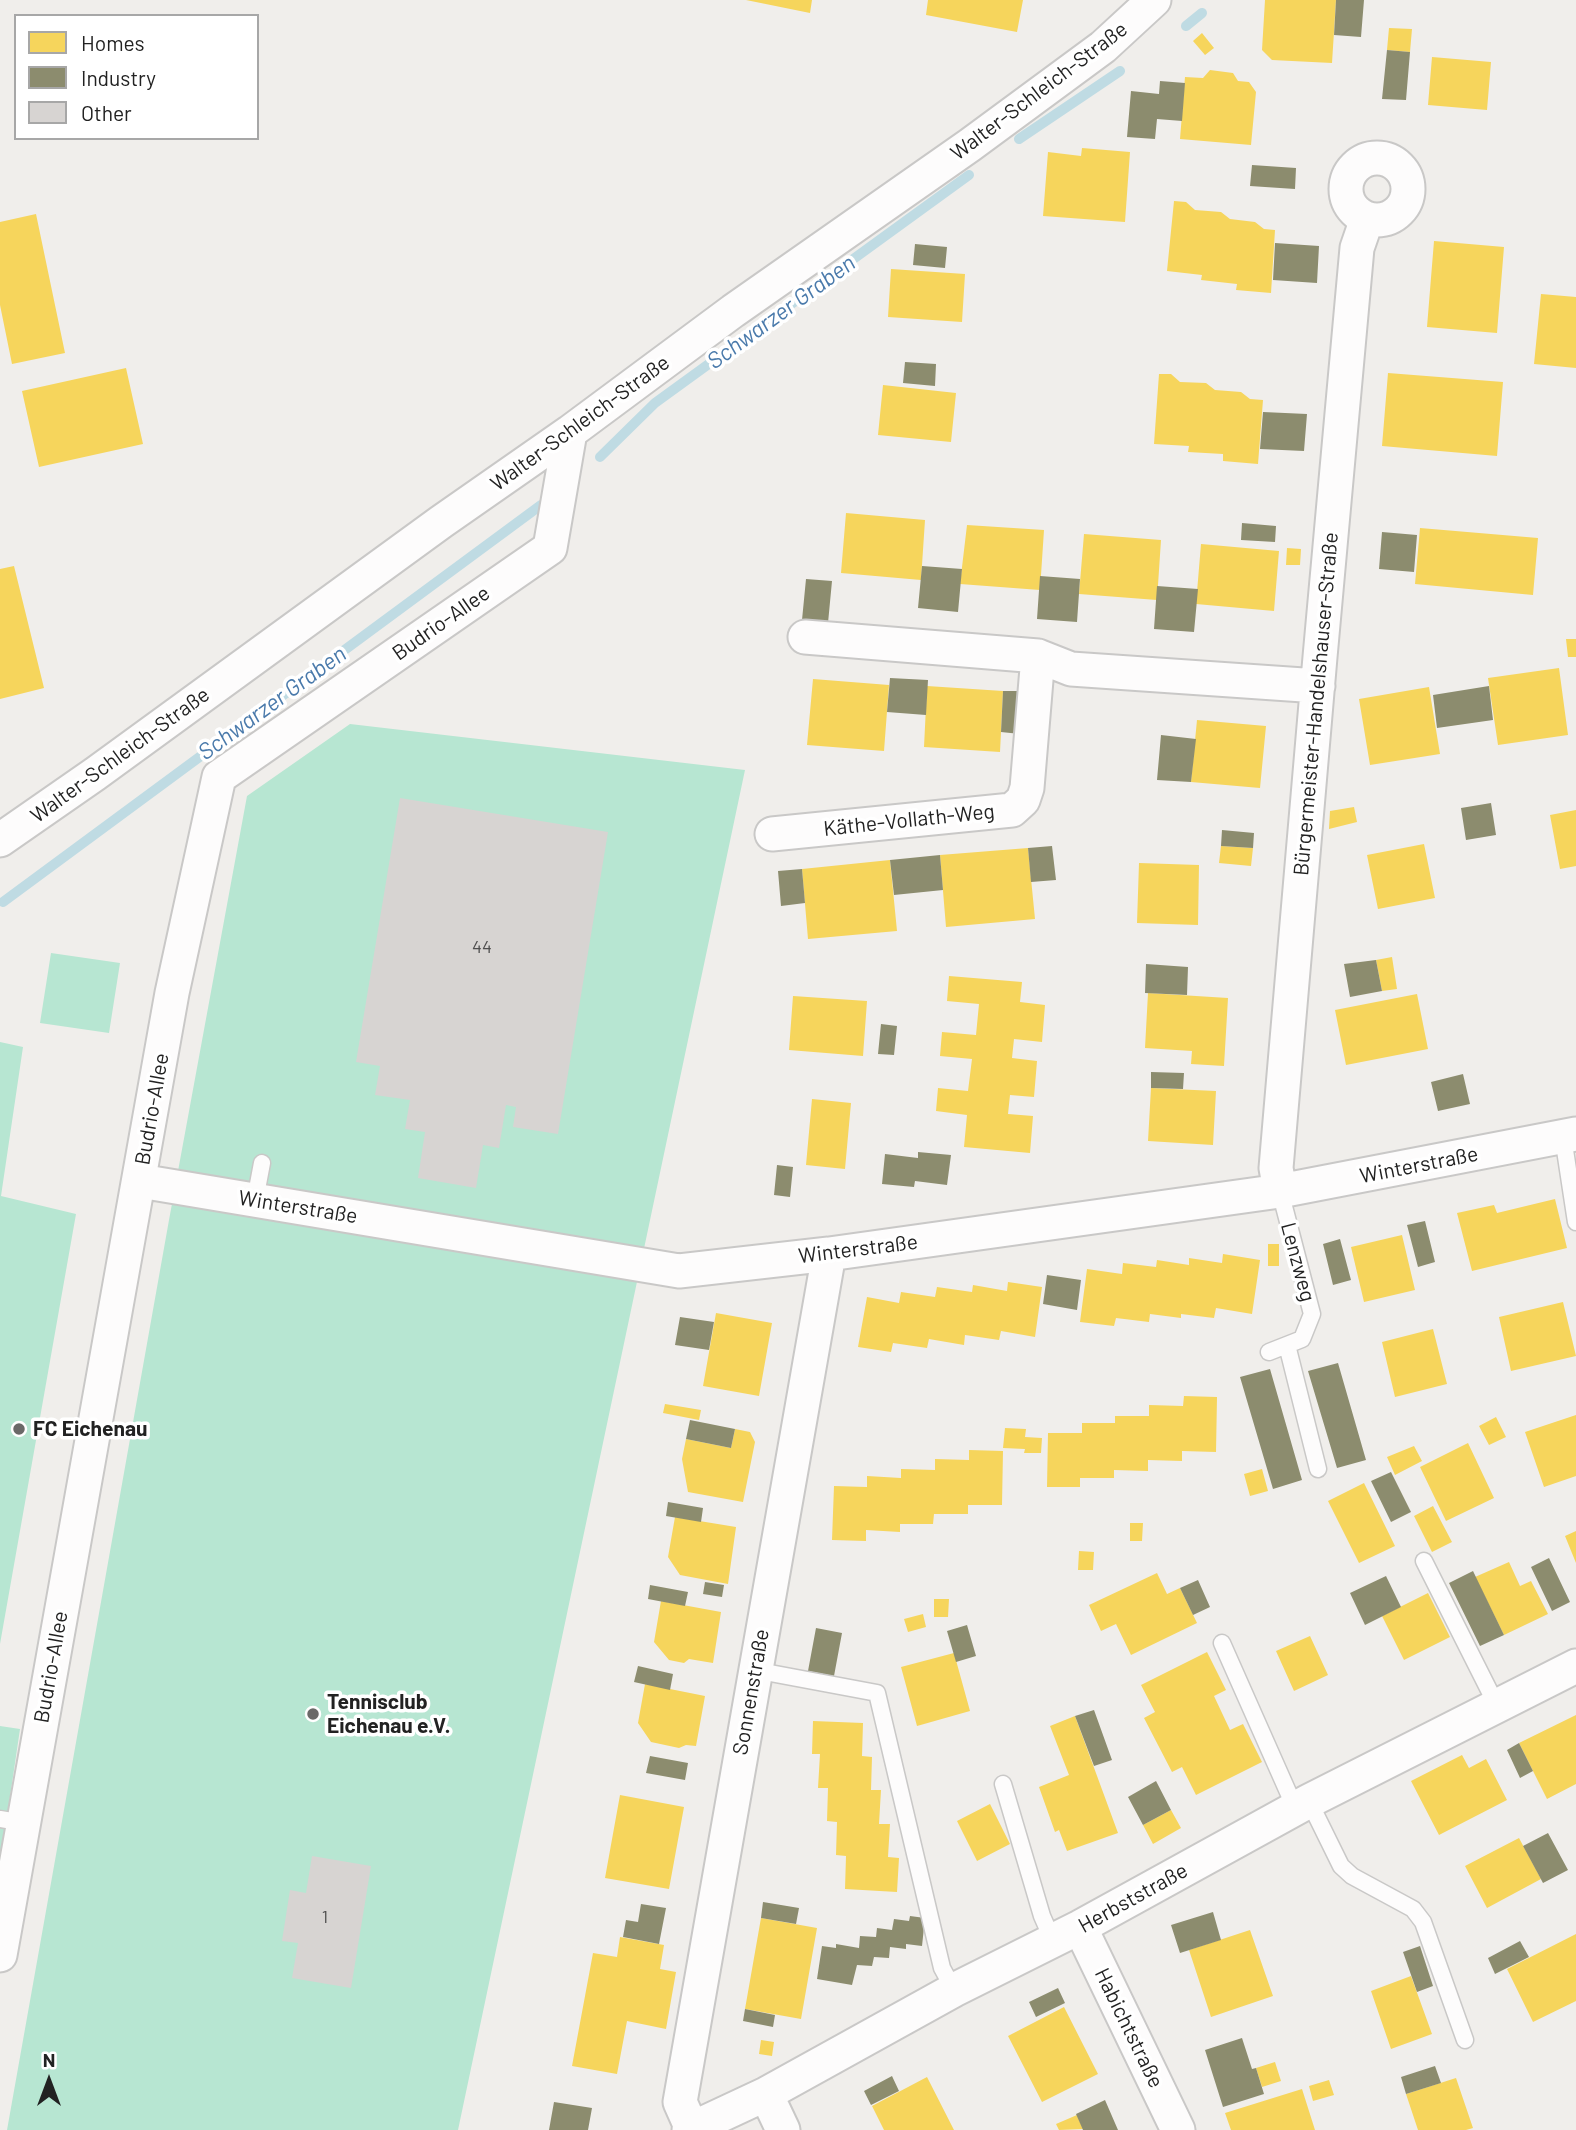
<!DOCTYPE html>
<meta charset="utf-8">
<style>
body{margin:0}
#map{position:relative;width:1576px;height:2130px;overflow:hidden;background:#f0eeeb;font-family:Barlow,sans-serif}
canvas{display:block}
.legend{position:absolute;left:14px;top:14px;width:245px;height:126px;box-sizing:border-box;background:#fff;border:2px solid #a7a7a7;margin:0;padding:9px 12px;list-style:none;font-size:21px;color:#222}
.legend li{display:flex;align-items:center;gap:14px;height:35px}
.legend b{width:35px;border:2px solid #a7a7a7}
.north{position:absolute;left:14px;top:2046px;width:70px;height:70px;-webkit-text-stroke:5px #fff;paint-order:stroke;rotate:0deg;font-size:19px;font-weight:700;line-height:28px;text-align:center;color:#222}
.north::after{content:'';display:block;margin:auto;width:24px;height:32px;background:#222;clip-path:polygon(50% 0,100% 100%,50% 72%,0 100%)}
</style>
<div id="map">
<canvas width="1576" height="2130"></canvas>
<ul class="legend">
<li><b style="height:19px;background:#f6d55c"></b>Homes</li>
<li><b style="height:19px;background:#8c8c6e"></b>Industry</li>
<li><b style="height:19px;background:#d7d4d2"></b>Other</li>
</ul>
<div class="north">N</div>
</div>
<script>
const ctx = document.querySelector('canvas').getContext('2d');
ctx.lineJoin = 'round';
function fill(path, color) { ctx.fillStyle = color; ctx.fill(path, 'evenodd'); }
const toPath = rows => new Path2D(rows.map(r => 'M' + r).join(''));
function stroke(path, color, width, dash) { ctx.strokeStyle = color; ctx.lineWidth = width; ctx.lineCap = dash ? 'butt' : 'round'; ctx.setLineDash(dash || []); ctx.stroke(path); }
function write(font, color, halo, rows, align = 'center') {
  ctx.font = font + ' Barlow,sans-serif'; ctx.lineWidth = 7; ctx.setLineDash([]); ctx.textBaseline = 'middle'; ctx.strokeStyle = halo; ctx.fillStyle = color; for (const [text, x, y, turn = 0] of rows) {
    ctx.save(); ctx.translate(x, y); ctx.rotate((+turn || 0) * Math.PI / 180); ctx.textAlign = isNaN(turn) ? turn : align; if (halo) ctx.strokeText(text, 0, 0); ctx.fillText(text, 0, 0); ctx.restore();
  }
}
const pitch = toPath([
 [350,724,745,770,458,2130,7,2130,169,1220,247,796],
 [51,953,120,963,109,1033,40,1023],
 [0,1042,23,1047,1,1196,76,1214,0,1644],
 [0,1726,20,1729,0,1865]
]);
const homes = toPath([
 [746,0,812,0,810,13],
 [928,0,1023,0,1017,32,926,15],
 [1265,0,1336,0,1332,63,1272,60,1262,50],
 [1389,28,1412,29,1410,52,1387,50],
 [1202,33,1214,48,1205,55,1193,41],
 [1432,57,1491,62,1487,110,1428,105],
 [1210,70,1233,73,1238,81,1249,82,1256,92,1251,145,1180,139,1185,77,1203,78],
 [1082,148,1130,152,1125,222,1043,216,1048,152,1081,156],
 [1174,201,1186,202,1195,210,1221,212,1230,219,1255,222,1264,229,1275,230,1271,293,1236,290,1237,284,1201,280,1202,275,1167,271],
 [36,214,65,353,12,364,0,305,0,222],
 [1434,241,1504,247,1497,333,1427,327],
 [891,269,965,274,962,322,888,317],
 [1541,294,1576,297,1576,368,1534,364],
 [126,368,143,444,39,467,22,391],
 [1388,373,1503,382,1497,456,1382,446],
 [1159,374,1171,374,1180,382,1206,383,1215,390,1241,392,1250,399,1263,400,1258,464,1223,461,1223,454,1188,452,1189,446,1154,444],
 [883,385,956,393,951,442,878,435],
 [846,513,925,520,921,580,841,573],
 [967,525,1044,530,1040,590,960,584],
 [1420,528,1538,538,1533,595,1415,584],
 [1084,534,1161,540,1157,600,1079,594],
 [1201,544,1279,551,1274,611,1196,604],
 [1287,548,1301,549,1300,565,1286,565],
 [14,566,44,688,0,699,0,569],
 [1566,639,1576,639,1576,657,1568,657],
 [1559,668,1568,735,1498,745,1488,678],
 [813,679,889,685,884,751,807,745],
 [927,686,1003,691,1000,752,924,747],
 [1429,687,1440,754,1370,765,1359,699],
 [1197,720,1266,726,1260,788,1191,782],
 [1354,807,1357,822,1329,829,1330,811],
 [1576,810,1576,866,1560,869,1550,815],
 [1424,844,1435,898,1378,909,1367,855],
 [1221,846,1253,848,1251,866,1219,863],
 [1028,848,1035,919,946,927,940,855],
 [890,860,897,931,808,939,802,869],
 [1139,863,1199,865,1198,925,1137,923],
 [1392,957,1397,989,1382,991,1376,960],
 [949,976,1022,982,1020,1002,1045,1005,1042,1042,1014,1039,1012,1058,1037,1061,1034,1097,1010,1095,1008,1114,1033,1116,1030,1153,964,1147,967,1115,936,1111,938,1088,968,1091,972,1059,940,1056,942,1032,976,1035,979,1004,947,1001],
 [1148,993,1228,998,1224,1066,1191,1064,1192,1051,1145,1048],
 [1417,994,1428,1049,1346,1065,1335,1010],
 [793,996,867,1001,863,1056,789,1050],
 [1151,1088,1216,1091,1213,1145,1148,1141],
 [812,1099,851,1103,845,1169,806,1165],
 [1555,1199,1567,1248,1472,1271,1457,1213,1494,1205,1497,1213],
 [1402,1235,1415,1290,1364,1302,1351,1247],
 [1268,1244,1279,1244,1279,1266,1268,1266],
 [1223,1254,1260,1260,1252,1314,1216,1308,1214,1318,1181,1314,1181,1318,1150,1314,1149,1322,1116,1318,1114,1326,1080,1322,1087,1269,1122,1274,1123,1263,1156,1267,1157,1260,1189,1265,1189,1258,1222,1263],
 [1008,1282,1042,1287,1035,1337,1001,1331,999,1340,965,1335,964,1345,929,1339,927,1348,893,1343,891,1352,858,1347,867,1297,899,1303,901,1292,935,1297,937,1287,972,1292,973,1285,1007,1291],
 [1563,1302,1576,1356,1511,1371,1499,1317],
 [716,1313,772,1323,759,1396,703,1386],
 [1433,1329,1447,1384,1395,1397,1382,1342],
 [1184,1396,1217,1397,1216,1452,1182,1451,1182,1461,1148,1460,1148,1471,1114,1470,1114,1478,1080,1478,1080,1487,1047,1487,1048,1433,1082,1433,1082,1423,1115,1423,1115,1416,1149,1416,1149,1405,1183,1406],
 [665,1404,701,1410,699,1420,663,1413],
 [1576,1415,1576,1476,1544,1487,1525,1432],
 [1496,1417,1506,1437,1489,1445,1479,1426],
 [1005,1428,1026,1429,1025,1437,1042,1438,1041,1453,1024,1453,1025,1449,1003,1448],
 [735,1429,750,1432,755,1442,743,1502,688,1492,682,1459,686,1439,731,1448],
 [1468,1443,1494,1498,1446,1521,1420,1467],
 [1414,1446,1422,1461,1395,1475,1387,1457],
 [969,1450,1003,1451,1002,1505,968,1505,968,1514,934,1514,933,1524,900,1524,900,1532,866,1530,866,1541,832,1540,834,1486,867,1487,867,1476,901,1478,901,1469,935,1470,935,1459,969,1460],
 [1262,1469,1268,1491,1250,1496,1244,1474],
 [1364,1483,1395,1546,1359,1563,1328,1501],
 [1433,1506,1452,1542,1432,1552,1414,1516],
 [675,1517,736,1527,728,1584,680,1575,668,1557],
 [1130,1523,1143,1523,1142,1541,1130,1541],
 [1576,1531,1576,1563,1565,1536],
 [1079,1551,1094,1552,1093,1570,1078,1570],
 [1509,1562,1520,1586,1531,1581,1548,1614,1504,1635,1475,1577],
 [1157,1573,1167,1594,1180,1588,1197,1623,1131,1655,1116,1624,1101,1631,1089,1605],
 [1428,1593,1450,1637,1404,1660,1382,1616],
 [934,1599,949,1599,948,1617,934,1617],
 [661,1601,721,1612,713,1663,689,1659,684,1663,669,1660,654,1642],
 [923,1614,926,1627,908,1632,904,1619],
 [1310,1636,1328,1675,1294,1691,1276,1651],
 [1207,1652,1226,1690,1214,1696,1230,1730,1243,1724,1262,1762,1196,1795,1182,1767,1172,1772,1144,1718,1155,1712,1141,1685],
 [954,1653,970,1711,917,1726,901,1667],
 [645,1684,705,1696,696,1746,686,1745,679,1748,651,1742,638,1723],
 [1576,1715,1576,1784,1547,1799,1519,1743],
 [1075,1716,1118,1833,1067,1851,1059,1830,1055,1832,1039,1787,1069,1775,1050,1726],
 [813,1721,863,1723,862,1756,872,1757,871,1790,881,1790,879,1824,890,1824,888,1857,899,1858,897,1892,845,1889,846,1856,836,1855,837,1822,827,1821,828,1788,818,1788,820,1754,812,1754],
 [1462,1755,1469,1768,1486,1759,1507,1800,1439,1835,1411,1781],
 [620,1795,684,1807,669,1889,605,1878],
 [990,1804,1010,1844,977,1861,957,1821],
 [1171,1810,1181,1828,1153,1844,1143,1825],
 [1519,1838,1541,1879,1487,1908,1465,1866],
 [761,1918,817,1928,801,2019,745,2009],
 [1250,1930,1273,1996,1211,2017,1189,1950],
 [1576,1934,1576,2001,1533,2022,1507,1969],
 [620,1937,664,1945,660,1969,676,1972,666,2029,627,2021,617,2074,572,2066,593,1953,617,1957],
 [1411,1976,1432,2034,1391,2049,1371,1991],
 [1064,2007,1098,2074,1042,2102,1008,2036],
 [761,2040,774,2042,772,2056,759,2054],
 [1275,2062,1281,2081,1262,2087,1256,2068],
 [927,2077,954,2130,884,2130,872,2106],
 [1456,2078,1473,2128,1466,2130,1418,2130,1406,2094],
 [1329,2080,1334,2095,1313,2101,1309,2086],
 [1302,2089,1315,2130,1231,2130,1225,2113],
 [1077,2115,1083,2129,1059,2130,1056,2124]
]);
const industry = toPath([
 [1336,0,1364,0,1361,37,1334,35],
 [1387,50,1410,52,1406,100,1382,99],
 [1160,81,1185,83,1182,121,1157,119,1155,139,1127,137,1131,91,1159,94],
 [1252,165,1296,168,1295,189,1250,186],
 [1275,243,1319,246,1317,283,1273,280],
 [915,244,947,247,945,268,913,265],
 [905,362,936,364,935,386,903,383],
 [1263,412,1307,414,1304,451,1260,449],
 [1242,523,1276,526,1275,542,1241,540],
 [1382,532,1417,535,1414,572,1379,569],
 [922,566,962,569,958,612,918,608],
 [1040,576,1080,579,1077,622,1037,619],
 [806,579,832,581,828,623,802,620],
 [1157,586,1198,589,1194,632,1154,629],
 [890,678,928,680,926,715,887,712],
 [1489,686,1493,720,1437,728,1433,695],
 [1003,691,1023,691,1020,734,1001,732],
 [1161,735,1196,739,1191,782,1157,780],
 [1491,803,1496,835,1466,840,1461,808],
 [1222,830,1254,833,1253,848,1221,846],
 [1052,846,1056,880,1031,882,1028,848],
 [940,855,943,890,894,895,890,860],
 [802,869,805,903,781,906,778,871],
 [1376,960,1382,991,1350,997,1344,964],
 [1146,964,1188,967,1187,995,1145,993],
 [881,1024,897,1026,894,1055,878,1054],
 [1151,1072,1184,1073,1183,1089,1151,1088],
 [1463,1074,1470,1104,1438,1111,1431,1082],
 [918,1152,951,1155,947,1185,915,1181,914,1187,882,1184,885,1154,918,1158],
 [777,1165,793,1167,790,1197,774,1195],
 [1425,1221,1435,1262,1418,1267,1407,1225],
 [1340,1239,1351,1280,1333,1285,1323,1244],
 [1047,1275,1081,1280,1077,1310,1043,1304],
 [680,1317,714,1322,709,1350,675,1345],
 [1338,1363,1366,1460,1337,1468,1308,1371],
 [1270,1369,1302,1480,1273,1489,1240,1377],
 [690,1420,735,1429,731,1448,686,1439],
 [1391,1472,1411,1512,1391,1522,1371,1481],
 [668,1502,703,1508,701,1522,666,1516],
 [1549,1558,1570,1602,1552,1611,1531,1567],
 [1473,1571,1504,1635,1480,1646,1449,1583],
 [1386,1576,1401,1607,1365,1625,1350,1593],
 [1198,1580,1210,1607,1193,1615,1180,1588],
 [705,1582,724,1585,722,1597,703,1594],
 [650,1585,688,1592,685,1606,648,1599],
 [967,1625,976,1656,956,1662,947,1631],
 [816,1628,842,1633,834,1676,808,1671],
 [638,1666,673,1674,670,1690,634,1682],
 [1094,1710,1112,1760,1094,1766,1075,1716],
 [1519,1743,1533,1771,1520,1778,1507,1750],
 [650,1756,688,1763,685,1780,646,1773],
 [1156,1781,1171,1810,1143,1825,1128,1797],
 [1548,1833,1568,1870,1543,1883,1523,1846],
 [763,1902,799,1908,796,1924,761,1918],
 [641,1904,666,1908,659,1944,623,1937,626,1920,638,1922],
 [1213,1912,1221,1940,1180,1953,1171,1925],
 [910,1916,925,1918,922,1946,906,1944,906,1949,890,1947,889,1958,874,1957,872,1966,857,1965,852,1985,817,1979,822,1946,836,1948,836,1944,859,1948,860,1936,876,1937,877,1928,892,1930,894,1919,909,1921],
 [1520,1941,1529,1957,1495,1974,1488,1958],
 [1420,1946,1433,1986,1417,1992,1403,1952],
 [1058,1988,1065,2003,1036,2017,1029,2002],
 [745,2009,775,2015,773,2027,743,2021],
 [1242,2038,1252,2069,1256,2068,1264,2094,1223,2107,1205,2050],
 [1435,2066,1441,2083,1406,2094,1401,2077],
 [892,2076,899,2091,871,2105,864,2091],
 [1105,2100,1118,2130,1083,2130,1076,2114],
 [554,2102,592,2108,588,2130,549,2130]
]);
const stream = toPath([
 [1186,26,1202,13],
 [1019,139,1120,71],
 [600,457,655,403,969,175],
 [3,902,541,505]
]);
const building = toPath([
 [400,798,608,832,558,1134,513,1127,516,1107,506,1105,499,1148,483,1145,476,1188,418,1178,425,1132,405,1129,410,1100,375,1095,380,1066,356,1062],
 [312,1856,371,1866,351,1988,292,1978,298,1943,282,1941,290,1890,306,1893]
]);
const service = toPath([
 [1563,1137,1576,1222],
 [255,1200,262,1163],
 [1287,1345,1318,1469],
 [1269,1352,1302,1339,1312,1314,1280,1191],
 [1424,1561,1497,1706],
 [1222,1643,1296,1810],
 [754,1670,877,1693,942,1968,954,1990],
 [1003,1784,1042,1916,1053,1941],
 [1309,1801,1341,1866,1352,1876,1413,1909,1423,1922,1465,2040],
 [0,1819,24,1823]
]);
const minor = toPath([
 '1346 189a31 31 0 1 1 62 0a31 31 0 1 1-62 0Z',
 [805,637,1038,656,1071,669,1318,686],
 [772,834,1012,810,1023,800,1027,788,1038,656],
 [0,840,95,774,441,522,570,432,733,311,970,145,1103,47,1154,0],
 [140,1181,679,1271,829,1254,1280,1191,1576,1134],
 [1280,1191,1276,1168,1320,657,1357,248,1367,219],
 [1080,1927,1178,2130],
 [0,1955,172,993,219,777,550,548,570,432],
 [766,2094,783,2130],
 [692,2129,680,2102,829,1254],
 [689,2130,766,2094,954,1990,1080,1927,1309,1801,1576,1666]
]);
const markers = [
 [19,1429,7,"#6a6968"],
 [313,1714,7,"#6a6968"]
];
const numberNames = [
 ["44",482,947],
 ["1",325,1917]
];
const streetNames = [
 ["Walter-Schleich-Straße",1039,91,-37],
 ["Walter-Schleich-Straße",580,423,-36],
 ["Budrio-Allee",441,623,-35],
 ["Bürgermeister-Handelshauser-Straße",1316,704,-85],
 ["Walter-Schleich-Straße",120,755,-36],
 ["Käthe-Vollath-Weg",909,820,-6],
 ["Budrio-Allee",152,1109,-80],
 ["Winterstraße",1419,1165,-11],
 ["Winterstraße",298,1207,9],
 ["Winterstraße",858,1249,-7],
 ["Lenzweg",1298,1262,75],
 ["Budrio-Allee",51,1667,-80],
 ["Sonnenstraße",751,1692,-80],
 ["Herbststraße",1133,1898,-29],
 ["Habichtstraße",1129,2028,64]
];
const poiNames = [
 ["FC Eichenau",33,1429],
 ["Tennisclub",327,1702],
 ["Eichenau e.V.",327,1726]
];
const waterNames = [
 ["Schwarzer Graben",781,312,-36],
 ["Schwarzer Graben",272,703,-36]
];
fill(pitch, '#b7e6d2');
fill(homes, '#f6d55c');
fill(industry, '#8c8c6e');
stroke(stream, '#bfdbe3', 10);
fill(building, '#d7d4d2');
stroke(service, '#c9c8c7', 19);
stroke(minor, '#c9c8c7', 37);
stroke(service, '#fdfcfc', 16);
stroke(minor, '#fdfcfc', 33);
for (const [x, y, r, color] of markers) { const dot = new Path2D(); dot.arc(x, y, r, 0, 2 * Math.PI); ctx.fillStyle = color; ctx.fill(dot); stroke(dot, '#fff', 2.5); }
write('18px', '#4f4e4e', null, numberNames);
write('21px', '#222', '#fff', streetNames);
write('bold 21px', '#222', '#fff', poiNames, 'left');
write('italic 23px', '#4a7aab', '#fff', waterNames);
</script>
